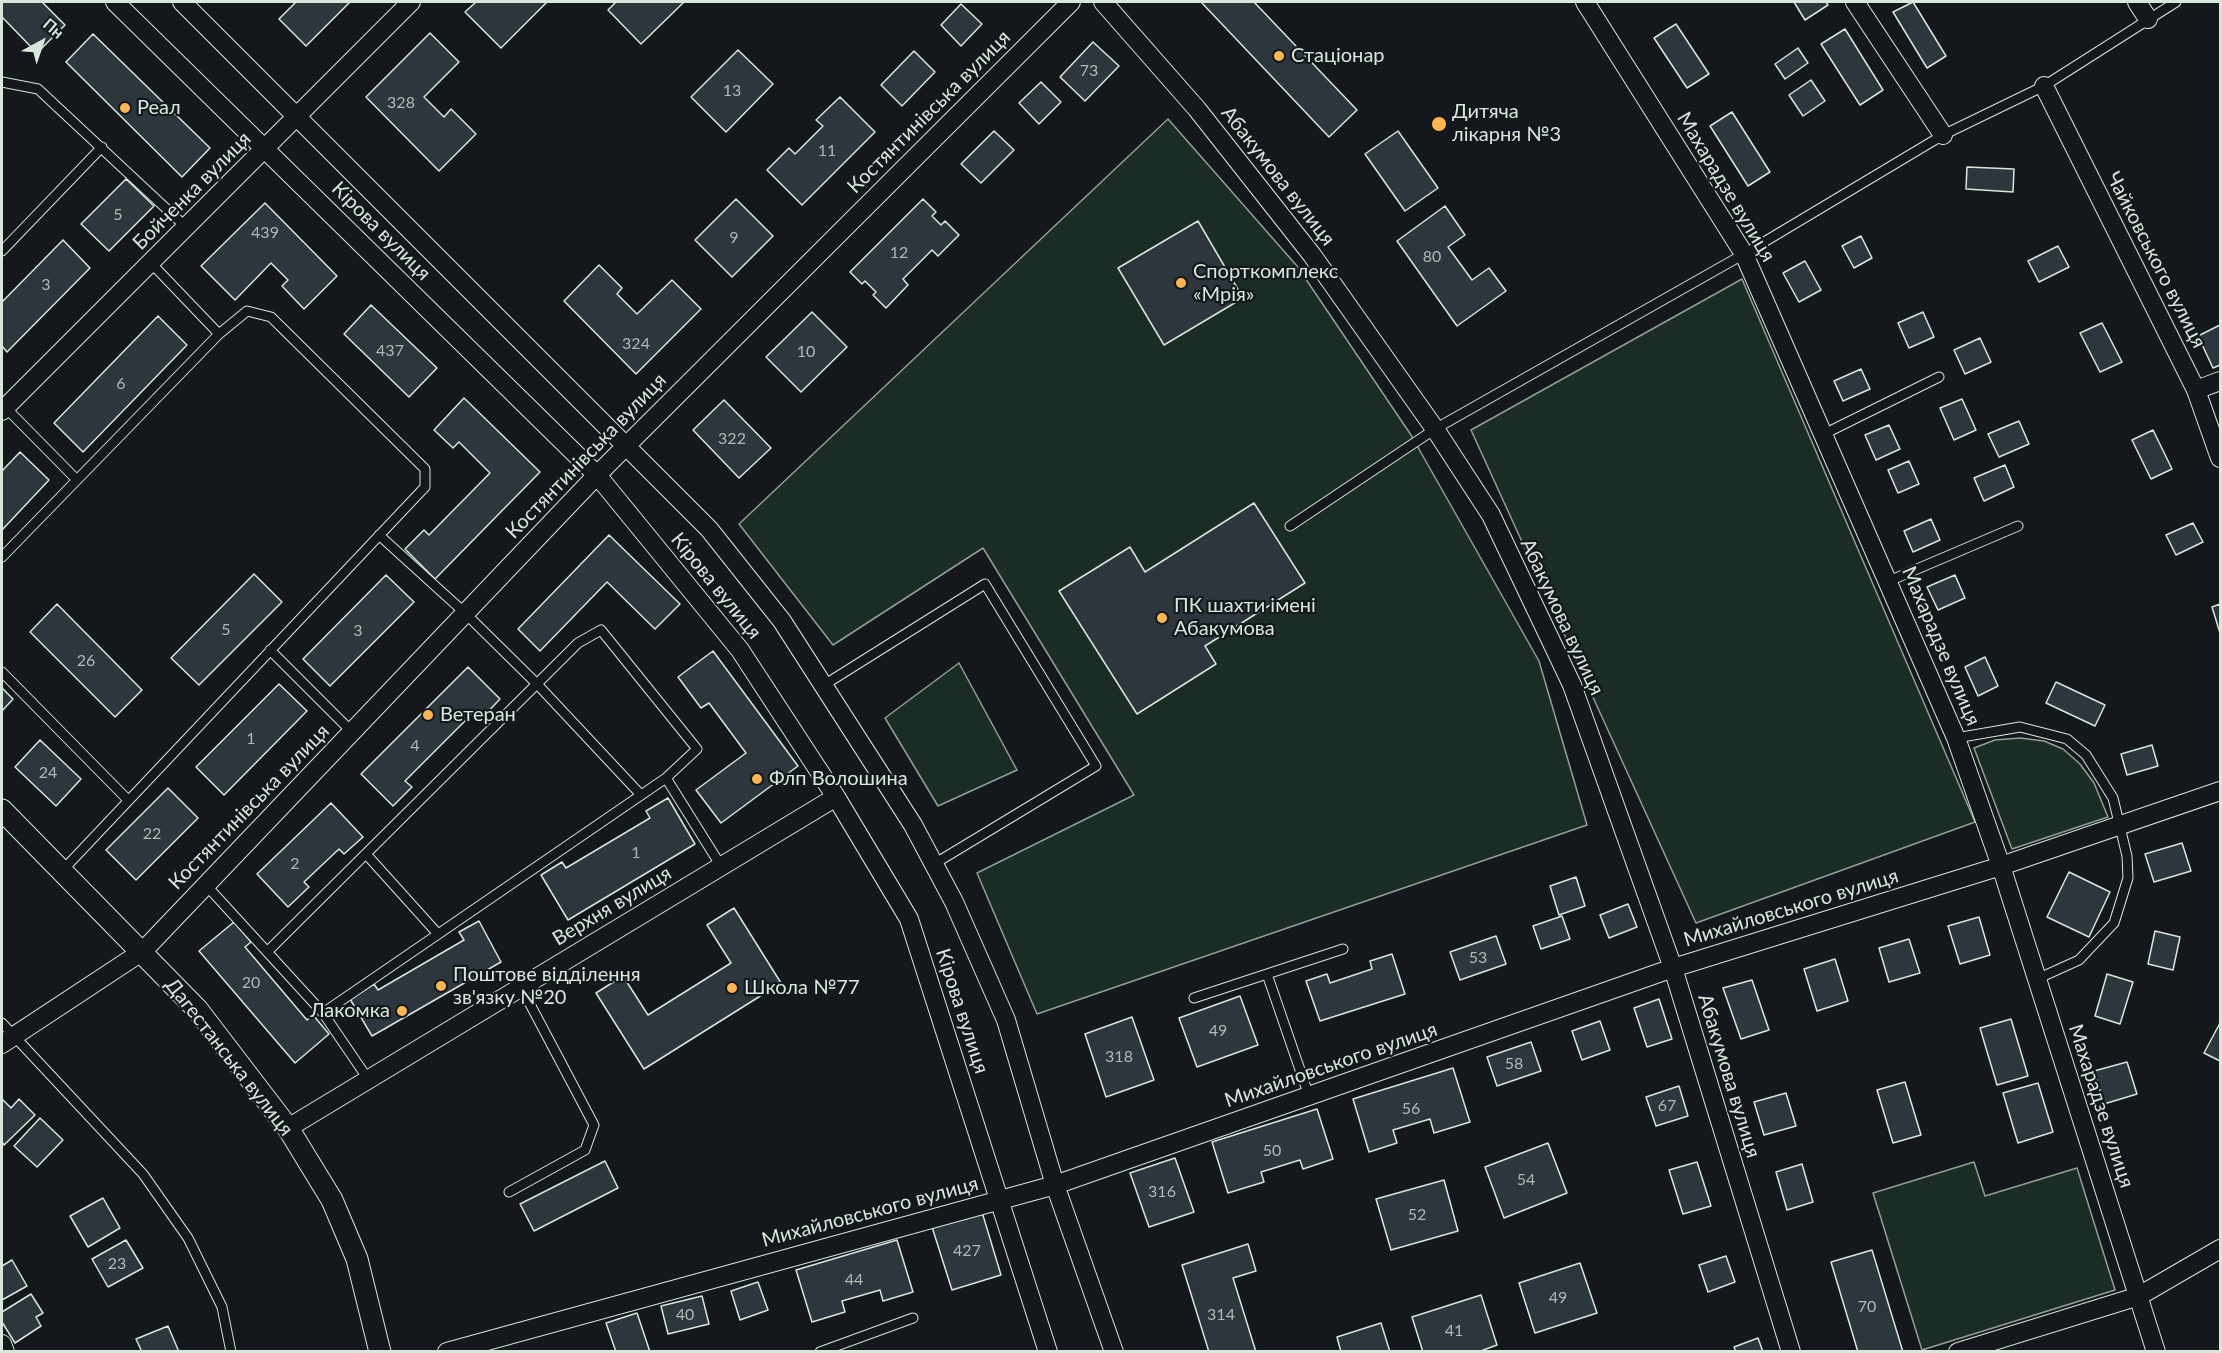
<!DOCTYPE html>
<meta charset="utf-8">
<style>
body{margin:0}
#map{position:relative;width:2222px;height:1353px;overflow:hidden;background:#14181c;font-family:Lato,sans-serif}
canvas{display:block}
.frame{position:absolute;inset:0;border:3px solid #d8e6dc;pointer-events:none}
.north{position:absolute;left:12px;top:12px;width:60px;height:60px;-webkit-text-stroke:4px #14181c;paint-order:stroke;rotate:40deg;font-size:16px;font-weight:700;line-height:24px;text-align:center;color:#d8e6dc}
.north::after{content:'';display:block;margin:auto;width:21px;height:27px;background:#d8e6dc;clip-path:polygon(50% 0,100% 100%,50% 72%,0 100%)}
</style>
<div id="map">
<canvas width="2222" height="1353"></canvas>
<div class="frame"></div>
<div class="north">Пн</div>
</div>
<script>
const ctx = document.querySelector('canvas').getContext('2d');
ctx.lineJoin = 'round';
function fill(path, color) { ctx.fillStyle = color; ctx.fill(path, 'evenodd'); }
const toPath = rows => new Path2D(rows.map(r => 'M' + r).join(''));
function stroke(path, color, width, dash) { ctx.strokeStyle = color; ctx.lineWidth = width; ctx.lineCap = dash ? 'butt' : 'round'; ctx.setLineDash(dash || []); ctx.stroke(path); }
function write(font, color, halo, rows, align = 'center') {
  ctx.font = font + ' Lato,sans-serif'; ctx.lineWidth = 4.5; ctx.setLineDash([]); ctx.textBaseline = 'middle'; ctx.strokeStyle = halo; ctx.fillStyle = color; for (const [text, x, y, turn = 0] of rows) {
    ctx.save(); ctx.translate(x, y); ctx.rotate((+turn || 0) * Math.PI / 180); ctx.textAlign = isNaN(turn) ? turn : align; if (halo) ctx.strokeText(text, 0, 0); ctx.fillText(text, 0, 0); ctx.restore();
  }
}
const green = toPath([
 [1168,119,1297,266,1411,435,1539,661,1587,825,1037,1014,977,873,1134,795,983,548,833,645,739,524,1168,119],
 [1742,279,1975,822,1696,923,1471,430,1742,279],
 [959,663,1017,770,938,806,885,718,959,663],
 [2020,738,2044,741,2063,749,2080,764,2094,783,2108,817,2012,849,1974,748,1995,740,2020,738],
 [1974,1162,1985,1196,2077,1168,2115,1290,1922,1350,1873,1193,1974,1162]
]);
const building = toPath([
 [2,2,42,2,65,25,37,53,2,17,2,2],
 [296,2,350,2,306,46,279,19,296,2],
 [476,2,547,2,501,48,465,12,476,2],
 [616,2,684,2,641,44,608,10,616,2],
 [1201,2,1254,2,1357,110,1329,137,1201,2],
 [1794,2,1826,2,1828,5,1805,20,1794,2],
 [1913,2,1946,56,1927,68,1893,12,1913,2],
 [961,4,982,24,961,46,941,25,961,4],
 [1676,24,1709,74,1687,88,1654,38,1676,24],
 [1845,29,1883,90,1860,105,1821,44,1845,29],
 [430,33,459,62,424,97,444,117,451,109,476,134,439,171,366,97,430,33],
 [93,34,210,148,182,177,66,62,93,34],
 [1093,42,1119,66,1085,101,1060,77,1093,42],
 [1798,48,1808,63,1785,79,1775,64,1798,48],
 [738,50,773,84,726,132,691,97,738,50],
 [914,51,935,72,902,106,881,85,914,51],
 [1811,80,1825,101,1803,116,1789,95,1811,80],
 [1041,82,1061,102,1039,124,1019,103,1041,82],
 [840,97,875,132,802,205,767,170,789,148,795,154,823,126,816,120,840,97],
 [1732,112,1770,172,1748,186,1710,126,1732,112],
 [994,131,1014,150,981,183,961,164,994,131],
 [1398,131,1438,188,1405,211,1365,154,1398,131],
 [1967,167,2014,169,2013,192,1966,189,1967,167],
 [126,179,154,206,109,251,81,224,126,179],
 [736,199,773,236,732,277,695,240,736,199],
 [923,199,936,212,932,216,941,225,945,221,959,235,938,256,932,250,903,279,908,285,886,308,873,295,876,292,865,281,862,284,850,272,923,199],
 [265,203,337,276,304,309,282,286,288,280,271,263,235,300,201,266,265,203],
 [1445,206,1465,235,1448,247,1472,280,1489,268,1506,291,1457,326,1397,241,1445,206],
 [1198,221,1243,298,1164,345,1118,268,1198,221],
 [1861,236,1872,258,1854,268,1842,246,1861,236],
 [63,240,90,268,7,352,2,346,2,302,63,240],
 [2058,246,2069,267,2039,282,2028,261,2058,246],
 [1805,261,1821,290,1799,302,1783,273,1805,261],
 [599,265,622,288,617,294,637,314,672,280,701,309,636,374,564,301,599,265],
 [371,305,437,368,409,397,344,334,371,305],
 [812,312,847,347,801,392,766,357,812,312],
 [1923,312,1934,337,1909,348,1898,323,1923,312],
 [158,316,187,345,83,452,54,423,158,316],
 [2102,323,2122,362,2100,372,2080,333,2102,323],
 [2220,325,2220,365,2213,368,2198,336,2220,325],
 [1980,338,1991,362,1965,374,1954,350,1980,338],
 [1861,369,1870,389,1843,401,1834,381,1861,369],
 [464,398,540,472,435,579,405,549,424,530,429,535,490,473,459,442,453,448,434,430,464,398],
 [1962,399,1976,430,1954,440,1940,408,1962,399],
 [724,400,771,448,739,478,693,430,724,400],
 [2019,421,2029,444,1999,457,1988,434,2019,421],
 [1889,425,1900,449,1876,460,1865,435,1889,425],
 [2153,430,2172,469,2151,479,2132,440,2153,430],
 [20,452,49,480,2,530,2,471,20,452],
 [1909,461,1919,484,1898,493,1888,470,1909,461],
 [2005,465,2014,487,1984,501,1974,478,2005,465],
 [1254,503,1305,583,1205,646,1216,664,1137,714,1059,591,1130,547,1145,572,1254,503],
 [1931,519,1940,540,1913,552,1904,531,1931,519],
 [2193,523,2203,542,2176,555,2166,535,2193,523],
 [609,535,680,604,655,629,607,582,540,651,518,629,609,535],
 [254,574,282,602,199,685,171,658,254,574],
 [386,575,414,602,330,686,303,659,386,575],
 [1955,575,1965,598,1938,610,1927,587,1955,575],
 [57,604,142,690,115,717,30,632,57,604],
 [2220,604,2220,633,2212,607,2220,604],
 [713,651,798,766,721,823,696,790,746,753,709,703,701,708,678,677,713,651],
 [1985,657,1998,686,1978,696,1965,667,1985,657],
 [468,667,500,699,482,718,475,711,405,781,412,787,393,806,361,774,468,667],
 [2056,682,2105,705,2095,726,2046,703,2056,682],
 [279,684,307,711,224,795,196,767,279,684],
 [2,688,13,699,2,711,2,688],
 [40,740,81,779,56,806,15,767,40,740],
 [2152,745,2158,766,2127,775,2121,754,2152,745],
 [168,788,198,818,136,880,106,850,168,788],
 [668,798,695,844,568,920,541,875,562,862,566,868,650,818,646,811,668,798],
 [331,803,363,837,344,854,339,849,304,882,309,887,288,907,257,874,331,803],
 [2182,843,2191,871,2154,882,2145,854,2182,843],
 [2069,872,2110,892,2089,937,2047,917,2069,872],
 [1576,877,1585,906,1559,915,1550,886,1576,877],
 [1628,904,1637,927,1609,938,1600,915,1628,904],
 [734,908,781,983,644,1069,596,993,623,976,648,1015,731,963,707,925,734,908],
 [1562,916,1570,939,1541,949,1533,926,1562,916],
 [1979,917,1990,955,1960,964,1948,926,1979,917],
 [479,921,501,962,372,1036,350,999,374,984,378,990,464,940,459,932,479,921],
 [234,922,251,942,245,947,307,1020,313,1015,329,1034,295,1063,199,951,234,922],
 [2155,931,2180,937,2173,970,2148,964,2155,931],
 [1496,936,1506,964,1460,980,1450,952,1496,936],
 [1909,939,1920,973,1889,982,1879,948,1909,939],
 [1392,954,1405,994,1320,1021,1306,981,1327,974,1330,983,1372,969,1370,961,1392,954],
 [1835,959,1848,1001,1817,1011,1804,969,1835,959],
 [2107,974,2133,982,2120,1024,2095,1016,2107,974],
 [1752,980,1769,1030,1741,1039,1723,988,1752,980],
 [1240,996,1258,1045,1197,1067,1179,1018,1240,996],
 [1659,999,1672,1039,1647,1047,1634,1008,1659,999],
 [1132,1017,1154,1080,1106,1097,1085,1034,1132,1017],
 [2011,1019,2028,1076,1997,1085,1980,1028,2011,1019],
 [1600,1021,1610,1050,1582,1060,1572,1031,1600,1021],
 [2220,1023,2220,1061,2204,1053,2220,1023],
 [1531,1042,1541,1071,1497,1086,1487,1057,1531,1042],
 [2127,1062,2137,1094,2104,1104,2094,1071,2127,1062],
 [1453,1068,1470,1122,1434,1133,1430,1119,1393,1130,1397,1143,1369,1152,1353,1099,1453,1068],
 [1905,1082,1921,1135,1893,1143,1877,1090,1905,1082],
 [2038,1083,2053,1132,2018,1143,2003,1093,2038,1083],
 [1679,1086,1688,1116,1656,1126,1646,1097,1679,1086],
 [1786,1093,1796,1126,1764,1135,1754,1102,1786,1093],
 [2,1099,11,1108,19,1099,35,1115,4,1145,2,1142,2,1099],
 [1317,1109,1333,1159,1303,1169,1300,1160,1261,1172,1264,1182,1228,1193,1212,1142,1317,1109],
 [40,1118,63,1140,37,1167,14,1146,40,1118],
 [1548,1143,1567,1193,1504,1218,1485,1167,1548,1143],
 [1175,1158,1194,1212,1149,1227,1130,1173,1175,1158],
 [605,1161,618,1188,534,1231,520,1204,605,1161],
 [1697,1162,1711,1206,1683,1214,1669,1170,1697,1162],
 [1802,1164,1813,1202,1787,1210,1776,1172,1802,1164],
 [1444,1180,1458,1231,1391,1250,1376,1199,1444,1180],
 [103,1198,120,1228,88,1247,70,1216,103,1198],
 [982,1212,1001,1275,952,1290,932,1227,982,1212],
 [126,1240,143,1268,108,1287,92,1259,126,1240],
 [897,1240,913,1292,883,1301,880,1290,842,1301,845,1312,812,1322,796,1270,897,1240],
 [1248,1244,1256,1271,1233,1278,1256,1352,1209,1352,1182,1265,1248,1244],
 [1872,1250,1903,1352,1858,1352,1831,1262,1872,1250],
 [1726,1256,1735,1282,1708,1292,1699,1265,1726,1256],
 [12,1260,27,1286,2,1300,2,1266,12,1260],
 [1580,1263,1597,1313,1535,1333,1519,1283,1580,1263],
 [758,1282,768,1310,740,1320,731,1291,758,1282],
 [31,1294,43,1313,36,1317,41,1326,15,1343,2,1322,2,1312,31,1294],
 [1481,1295,1497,1345,1478,1352,1423,1352,1412,1317,1481,1295],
 [702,1296,709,1324,668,1334,661,1306,702,1296],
 [637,1313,650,1352,616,1352,606,1323,637,1313],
 [1381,1323,1390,1352,1341,1352,1337,1337,1381,1323],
 [168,1326,179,1352,142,1352,136,1339,168,1326],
 [1758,1338,1763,1352,1736,1352,1734,1347,1758,1338]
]);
const service = toPath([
 [2,82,38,89,187,228],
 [2,251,102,147],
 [151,263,219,334],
 [5,407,77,480],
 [1824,434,1939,377],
 [1290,526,1435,429,1744,254,1943,135,2044,86,2176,2],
 [379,535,465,613,537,684,641,795],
 [2,557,219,334,247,311,271,317,425,469,425,487,62,871],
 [1889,581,2018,526],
 [270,650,352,732],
 [2,672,128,800],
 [824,685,985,584,1096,766,934,864],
 [1956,738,2020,727,2067,739,2086,755,2113,798,2127,856,2128,878,2114,923,2079,960,2037,979],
 [666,778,721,866],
 [366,854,438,934],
 [206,885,323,1013,368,1079],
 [267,952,578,643,601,630,697,749,666,778,323,1013],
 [1267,974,1309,1096],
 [1194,998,1343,949],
 [2,1023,143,1174,188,1238,222,1307,231,1352],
 [509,1192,585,1150,594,1125,521,987],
 [820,1352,913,1318]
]);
const minor = toPath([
 [115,2,597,475,740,650,836,797,909,919,1048,1352],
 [182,2,709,529,782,621,913,825,954,902,1006,1020,1055,1185,1114,1352],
 [1103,2,1197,109,1312,255,1435,429,1491,515,1572,685,1673,968,1791,1352],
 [1585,2,1744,254,1956,738,2001,866,2156,1352],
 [1855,2,1943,135],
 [2137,2,2148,19],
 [2044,86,2196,390,2220,458],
 [2196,390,2220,381],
 [2,411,411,2],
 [2,1044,143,951,597,475,1071,2],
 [288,1128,836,797],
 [2,1344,5,1352],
 [447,1352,1055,1185,1673,968,2001,866,2220,791],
 [1958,1352,2139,1296,2220,1249]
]);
const tertiary = toPath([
 [2,810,197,1009,288,1128,332,1200,357,1259,380,1352]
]);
const markers = [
 [1279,56,6,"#ffb74d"],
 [125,108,6,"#ffb74d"],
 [1439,124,8,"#ffb74d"],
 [1181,283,6,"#ffb74d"],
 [1162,618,6,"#ffb74d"],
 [428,715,6,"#ffb74d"],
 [757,779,6,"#ffb74d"],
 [441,986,6,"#ffb74d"],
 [732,988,6,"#ffb74d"],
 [402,1011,6,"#ffb74d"]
];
const numberNames = [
 ["73",1089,71],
 ["13",732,91],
 ["328",401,103],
 ["11",827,151],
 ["5",118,215],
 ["439",265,233],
 ["9",734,238],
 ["12",899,253],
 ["80",1432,257],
 ["3",46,285],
 ["324",636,344],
 ["437",390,351],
 ["10",806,352],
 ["6",121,384],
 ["322",732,439],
 ["5",226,630],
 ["3",358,631],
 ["26",86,661],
 ["1",251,739],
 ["4",415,746],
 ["24",48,773],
 ["22",152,834],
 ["1",636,853],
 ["2",295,864],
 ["53",1478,958],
 ["20",251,983],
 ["49",1218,1031],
 ["318",1119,1057],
 ["58",1514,1064],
 ["67",1667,1106],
 ["56",1411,1109],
 ["50",1272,1151],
 ["54",1526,1180],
 ["316",1162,1192],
 ["52",1417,1215],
 ["427",967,1251],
 ["23",117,1264],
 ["44",854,1280],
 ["49",1558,1298],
 ["70",1867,1307],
 ["40",685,1315],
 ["314",1221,1315],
 ["41",1454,1331]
];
const poiNames = [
 ["Стаціонар",1291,56],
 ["Реал",137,108],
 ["Дитяча",1452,112],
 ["лікарня №3",1452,135],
 ["Спорткомплекс",1193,272],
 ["«Мрія»",1193,295],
 ["ПК шахти імені",1174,606],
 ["Абакумова",1174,629],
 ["Ветеран",440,715],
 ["Флп Волошина",769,779],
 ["Поштове відділення",453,975],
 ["зв'язку №20",453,998],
 ["Школа №77",744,988],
 ["Лакомка",390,1011,"right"]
];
const streetNames = [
 ["Костянтинівська вулиця",929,112,-45],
 ["Абакумова вулиця",1278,176,52],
 ["Махарадзе вулиця",1726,187,59],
 ["Бойченка вулиця",192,191,-45],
 ["Кірова вулиця",381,231,45],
 ["Чайковського вулиця",2156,260,63],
 ["Костянтинівська вулиця",586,456,-46],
 ["Кірова вулиця",716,586,51],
 ["Абакумова вулиця",1562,617,65],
 ["Махарадзе вулиця",1941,646,67],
 ["Костянтинівська вулиця",249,807,-46],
 ["Верхня вулиця",612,906,-31],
 ["Михайловського вулиця",1791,908,-17],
 ["Кірова вулиця",962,1011,72],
 ["Дагестанська вулиця",229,1057,52],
 ["Михайловського вулиця",1331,1065,-19],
 ["Абакумова вулиця",1729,1076,73],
 ["Махарадзе вулиця",2101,1106,72],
 ["Михайловського вулиця",870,1212,-15]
];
fill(green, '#1a2d24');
stroke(green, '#939e99', 1.5);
fill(building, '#2c363c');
stroke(building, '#d8e6dc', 1.5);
stroke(service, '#d8e6dc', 11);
stroke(minor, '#d8e6dc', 20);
stroke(tertiary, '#d8e6dc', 23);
stroke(service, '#14181c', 9);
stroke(minor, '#14181c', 18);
stroke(tertiary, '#14181c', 21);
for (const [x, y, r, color] of markers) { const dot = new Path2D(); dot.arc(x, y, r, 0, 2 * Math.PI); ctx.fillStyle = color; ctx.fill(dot); stroke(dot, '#14181c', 2); }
write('16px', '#adbab4', null, numberNames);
write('20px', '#d8e6dc', '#14181c', poiNames, 'left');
write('20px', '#d8e6dc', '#14181c', streetNames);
</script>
